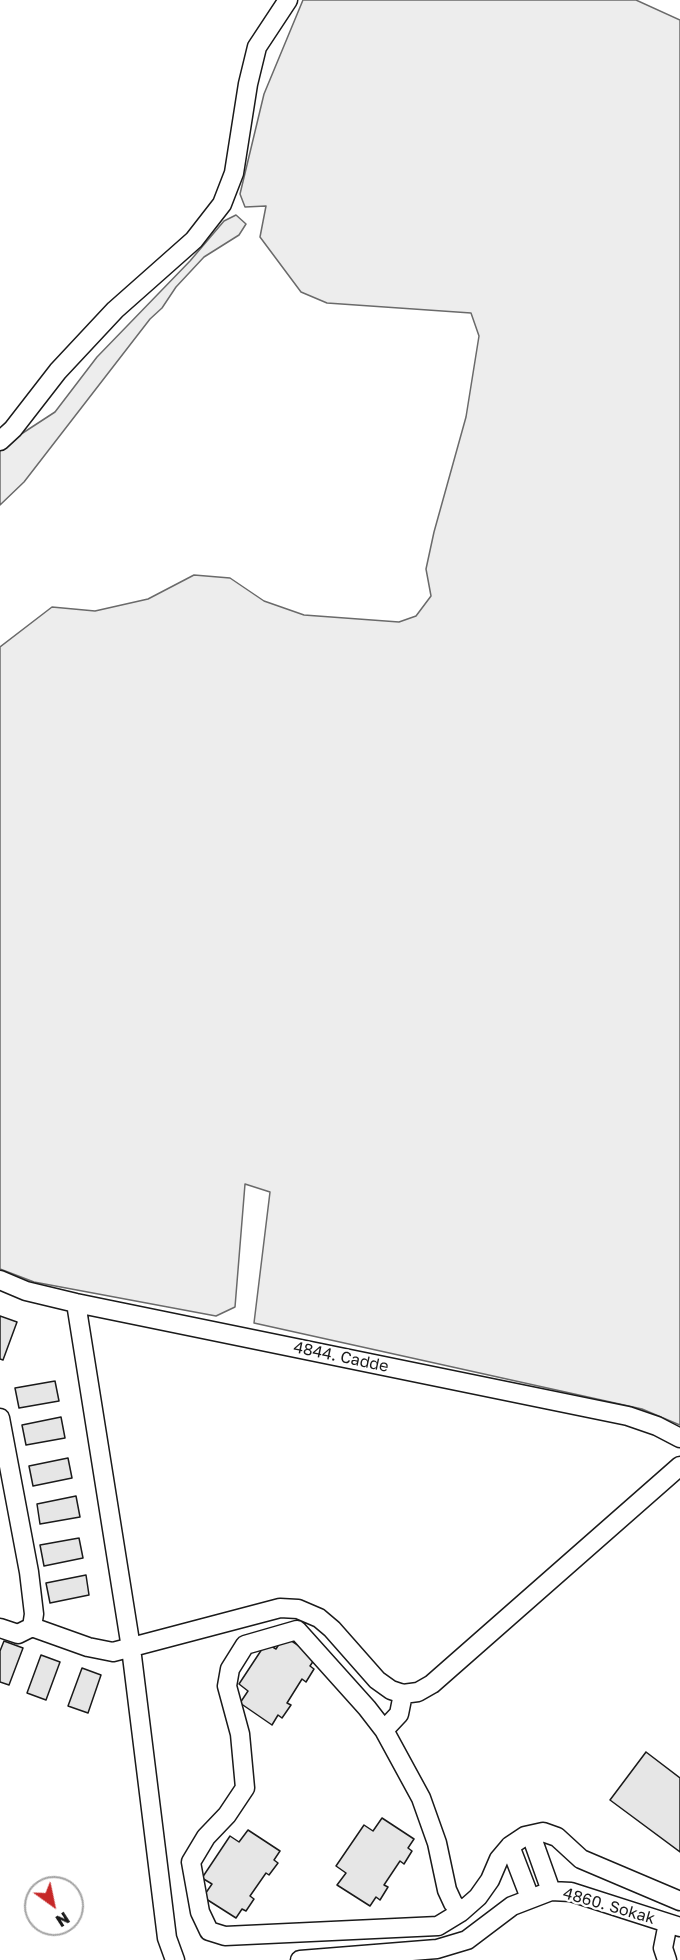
<!DOCTYPE html>
<style>
body{margin:0}
#map{position:relative;width:680px;height:1960px;overflow:hidden;background:#fff;font-family:"Golos Text",sans-serif}
canvas{display:block}
.north{position:absolute;left:24px;top:1876px;width:60px;height:60px;box-sizing:border-box;background:#fff;border:2px solid #a3a3a3;border-radius:50%;rotate:147deg;font-size:16px;font-weight:700;line-height:24px;text-align:center;color:#1a1a1a}
.north::after{content:'';display:block;margin:auto;width:21px;height:27px;background:#c62828;clip-path:polygon(50% 0,100% 100%,50% 72%,0 100%)}
</style>
<div id="map">
<canvas width="680" height="1960"></canvas>
<div class="north">N</div>
</div>
<script>
const ctx = document.querySelector('canvas').getContext('2d');
ctx.lineJoin = 'round';
function fill(path, color) { ctx.fillStyle = color; ctx.fill(path, 'evenodd'); }
const toPath = rows => new Path2D(rows.map(r => 'M' + r).join(''));
function stroke(path, color, width, dash) { ctx.strokeStyle = color; ctx.lineWidth = width; ctx.lineCap = dash ? 'butt' : 'round'; ctx.setLineDash(dash || []); ctx.stroke(path); }
function write(font, color, halo, rows, align = 'center') {
  ctx.font = font + ' "Golos Text",sans-serif'; ctx.lineWidth = 4.5; ctx.setLineDash([]); ctx.textBaseline = 'middle'; ctx.strokeStyle = halo; ctx.fillStyle = color; for (const [text, x, y, turn = 0] of rows) {
    ctx.save(); ctx.translate(x, y); ctx.rotate((+turn || 0) * Math.PI / 180); ctx.textAlign = isNaN(turn) ? turn : align; if (halo) ctx.strokeText(text, 0, 0); ctx.fillText(text, 0, 0); ctx.restore();
  }
}
const green = toPath([
 [303,0,636,0,680,20,680,1425,642,1409,254,1323,270,1192,245,1184,235,1307,216,1316,34,1282,0,1269,0,647,52,607,95,611,148,599,194,575,230,578,264,601,304,615,399,622,416,616,431,596,426,569,434,532,466,417,479,336,471,313,327,303,301,292,260,237,266,206,245,207,240,194,264,94,303,0],
 [236,215,246,224,239,235,204,257,176,287,162,308,150,319,24,482,0,505,0,451,12,440,55,412,97,357,190,261,224,221,236,215]
]);
const building = toPath([
 [0,1316,17,1322,3,1360,0,1359,0,1316],
 [55,1381,59,1401,19,1408,15,1388,55,1381],
 [61,1417,65,1438,26,1445,22,1425,61,1417],
 [68,1458,72,1478,33,1486,29,1466,68,1458],
 [76,1496,80,1517,40,1524,37,1504,76,1496],
 [79,1538,83,1558,44,1566,40,1545,79,1538],
 [86,1575,89,1595,50,1603,46,1583,86,1575],
 [284,1636,316,1657,310,1666,314,1669,306,1682,302,1679,287,1703,291,1705,282,1718,278,1715,272,1725,240,1703,248,1691,239,1684,266,1643,276,1649,284,1636],
 [4,1641,23,1648,9,1685,0,1682,0,1651,4,1641],
 [41,1655,60,1662,46,1700,27,1693,41,1655],
 [82,1668,101,1675,88,1713,68,1706,82,1668],
 [646,1752,680,1778,680,1852,610,1800,646,1752],
 [382,1818,414,1839,408,1848,412,1851,404,1864,400,1861,384,1885,388,1887,380,1900,376,1897,370,1906,337,1885,346,1873,336,1866,364,1825,373,1831,382,1818],
 [248,1830,280,1851,274,1860,278,1863,269,1875,266,1873,250,1896,254,1899,246,1911,242,1909,236,1918,203,1897,212,1884,202,1878,230,1836,239,1842,248,1830]
]);
const minor = toPath([
 [0,441,13,429,58,371,115,310,194,240,222,204,234,173,248,84,257,47,288,0],
 [0,1280,26,1291,76,1303,628,1416,657,1426,680,1438],
 [76,1303,131,1648,167,1938,175,1960],
 [0,1418,29,1572,34,1614,32,1627],
 [0,1628,18,1634,32,1627,88,1647,113,1652,280,1608,298,1609,319,1618,332,1629,377,1680,391,1690,403,1694],
 [384,1730,399,1714,403,1694,418,1692,432,1684,680,1466],
 [531,1835,551,1891],
 [510,1846,530,1898],
 [461,1912,453,1903,447,1890,437,1843,421,1798,384,1730,367,1708,297,1630,245,1645,230,1669,227,1686,240,1734,245,1788,227,1815,206,1837,191,1862,200,1912,209,1931,225,1936,438,1926,461,1912,478,1897,490,1880,499,1859,510,1846,525,1836,543,1832,557,1837,581,1859,680,1901],
 [300,1960,437,1949,467,1940,512,1906,551,1891,571,1892,680,1927],
 [667,1960,663,1948,668,1923]
]);
const streetNames = [
 ["4844. Cadde",341,1357,12],
 ["4860. Sokak",609,1906,16]
];
fill(green, '#ededed');
stroke(green, '#6a6a6a', 1.5);
fill(building, '#e6e6e6');
stroke(building, '#1a1a1a', 1.5);
stroke(minor, '#1a1a1a', 21);
stroke(minor, '#fff', 18);
write('16px', '#1a1a1a', '#fff', streetNames);
</script>
